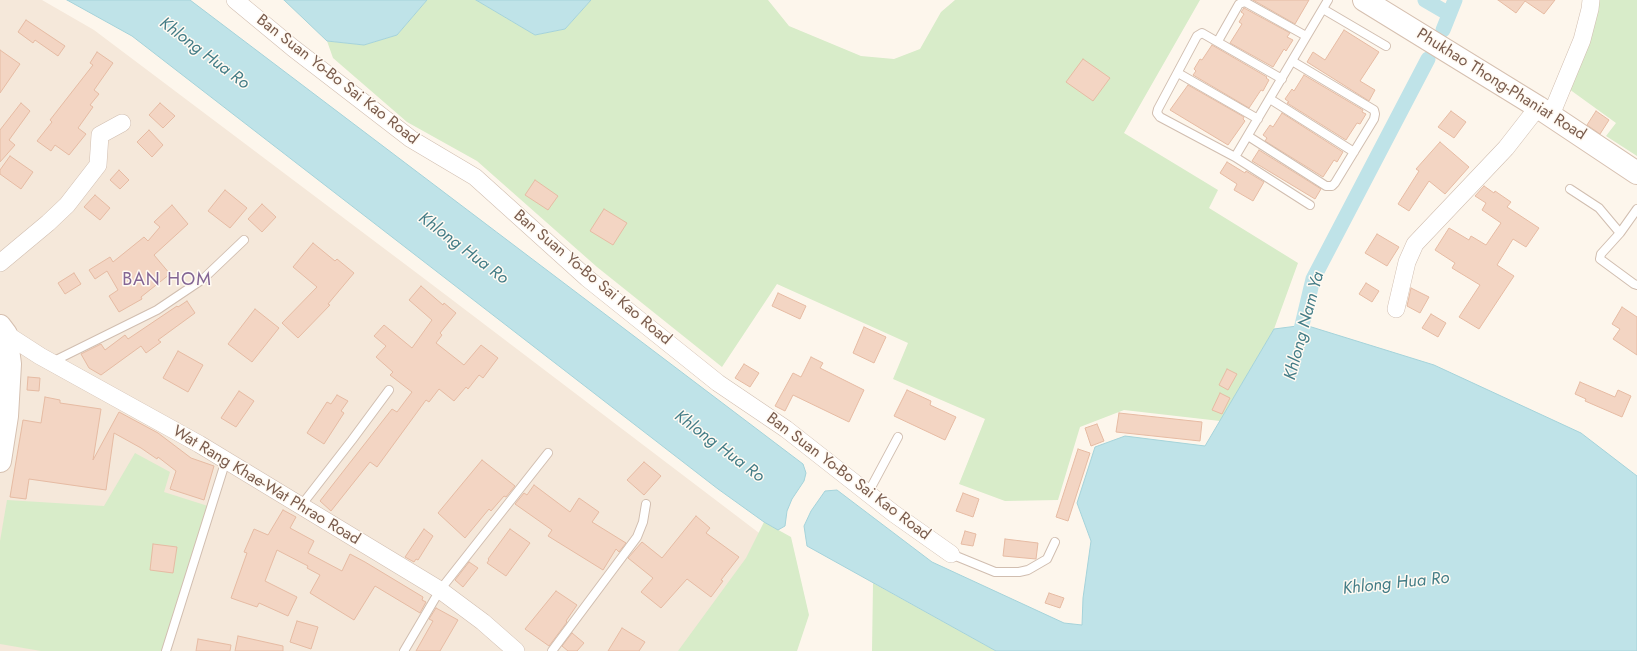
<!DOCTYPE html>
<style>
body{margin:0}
canvas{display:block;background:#fdf6ec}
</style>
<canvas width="1637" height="651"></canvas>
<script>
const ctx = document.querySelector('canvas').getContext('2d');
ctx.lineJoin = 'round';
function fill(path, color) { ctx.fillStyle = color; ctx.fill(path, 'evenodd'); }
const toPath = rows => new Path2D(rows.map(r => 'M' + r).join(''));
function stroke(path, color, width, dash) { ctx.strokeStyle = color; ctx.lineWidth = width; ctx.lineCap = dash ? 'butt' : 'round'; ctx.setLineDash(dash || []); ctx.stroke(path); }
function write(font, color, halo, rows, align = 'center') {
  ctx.font = font + ' Jost,sans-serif'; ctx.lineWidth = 3; ctx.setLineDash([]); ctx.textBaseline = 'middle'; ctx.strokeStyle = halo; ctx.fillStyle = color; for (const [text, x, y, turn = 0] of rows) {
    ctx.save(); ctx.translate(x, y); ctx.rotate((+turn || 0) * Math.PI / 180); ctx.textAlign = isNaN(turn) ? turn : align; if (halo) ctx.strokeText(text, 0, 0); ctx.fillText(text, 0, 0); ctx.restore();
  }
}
const residential = toPath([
 [0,0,42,0,94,30,434,286,767,539,697,651,0,651]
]);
const green = toPath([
 [427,0,476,0,535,35,565,29,591,0,768,0,789,26,861,56,894,59,920,49,941,12,955,0,1200,0,1124,133,1218,190,1209,208,1298,263,1274,329,1220,421,1124,410,1080,427,1058,500,1005,501,959,484,985,419,893,379,908,343,777,284,722,367,597,267,477,161,407,122,333,58,327,41,364,45,397,35],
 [1597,0,1637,0,1637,156,1606,136,1616,123,1569,89],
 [135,453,170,472,164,492,208,506,165,651,41,651,0,644,0,541,7,500,104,506],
 [764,522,791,537,809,615,797,651,678,651,746,558],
 [873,583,996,651,872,651]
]);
const water = toPath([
 [67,0,190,0,803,464,806,473,804,481,792,499,787,511,785,526,778,530,764,522,718,489,132,36,67,0],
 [284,0,427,0,397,35,364,45,327,41,284,0],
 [476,0,591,0,565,29,535,35,476,0],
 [1305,325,1434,365,1581,433,1637,476,1637,651,996,651,807,546,804,526,811,511,825,491,837,490,932,562,1064,623,1082,625,1083,598,1091,541,1077,503,1095,447,1125,436,1205,446,1274,329,1305,325]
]);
const canal = toPath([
 [1425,0,1449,14],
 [1443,30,1455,0],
 [1297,346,1313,279,1428,59]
]);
const building = toPath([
 [1253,0,1309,0,1295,24,1253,0],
 [1498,0,1555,0,1544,14,1525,1,1516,13,1498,0],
 [1244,8,1290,33,1287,37,1293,40,1286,51,1284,49,1273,67,1230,43,1242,24,1239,22,1244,14,1241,12,1244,8],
 [26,20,65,46,58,56,35,40,33,43,18,32,26,20],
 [1344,30,1379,52,1360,81,1375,90,1369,101,1307,62,1313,52,1325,60,1344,30],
 [1212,45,1267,77,1266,78,1269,80,1263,91,1261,90,1249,108,1193,75,1196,71,1194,69,1200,59,1202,60,1212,45],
 [0,50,20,64,0,93,0,50],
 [97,52,113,63,94,90,99,94,90,105,93,107,78,128,86,134,69,155,55,145,51,151,37,141,52,122,50,120,93,65,90,63,97,52],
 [1083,59,1110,78,1093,101,1066,82,1083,59],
 [1304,75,1363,110,1362,112,1366,114,1360,124,1357,123,1346,140,1287,103,1289,102,1285,99,1292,89,1294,91,1304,75],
 [1188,85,1244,117,1243,119,1245,121,1228,145,1170,110,1188,85],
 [21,103,30,111,9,140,15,145,0,162,0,130,21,103],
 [160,103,175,116,163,128,149,115,160,103],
 [1451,111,1466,122,1454,138,1438,127,1451,111],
 [1596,111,1609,120,1600,134,1587,125,1596,111],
 [1282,113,1343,152,1337,162,1334,160,1323,177,1265,141,1267,138,1263,135,1270,125,1273,127,1282,113],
 [149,130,163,145,152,157,137,142,149,130],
 [1440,142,1469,167,1445,194,1429,181,1409,211,1398,204,1419,171,1416,169,1440,142],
 [1259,150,1321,189,1315,199,1252,161,1259,150],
 [10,156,33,172,21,189,0,174,0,170,10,156],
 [1227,162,1245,173,1246,171,1264,182,1253,201,1234,190,1237,184,1220,173,1227,162],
 [119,170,129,180,120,189,110,180,119,170],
 [535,180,558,196,548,210,525,195,535,180],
 [1484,186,1494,193,1495,191,1511,202,1507,207,1539,228,1526,247,1513,239,1497,265,1514,276,1479,329,1459,317,1480,285,1452,268,1455,263,1435,250,1449,228,1469,240,1471,236,1486,245,1501,223,1482,210,1486,203,1475,196,1484,186],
 [225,190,247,208,230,228,208,211,225,190],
 [95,195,110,208,100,220,84,207,95,195],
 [262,204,276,217,262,232,248,219,262,204],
 [172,205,188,224,154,255,170,274,141,297,142,299,119,312,109,296,118,290,107,271,95,279,89,270,110,257,113,262,144,237,148,241,160,227,154,222,172,205],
 [604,209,627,223,613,245,590,231,604,209],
 [1377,234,1399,247,1387,266,1365,253,1377,234],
 [313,243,335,261,337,259,354,273,328,304,330,305,298,338,282,323,317,287,293,267,313,243],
 [74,273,81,284,65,294,58,283,74,273],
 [1366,283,1379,291,1372,302,1359,294,1366,283],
 [421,286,443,305,444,303,456,313,440,333,442,335,436,343,464,365,481,345,498,358,483,378,479,375,468,389,466,387,454,401,439,389,429,402,426,400,377,467,370,462,331,511,320,501,392,409,397,412,412,392,390,375,393,372,376,357,386,346,374,336,384,325,412,348,432,320,409,300,421,286],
 [1411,288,1429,297,1420,313,1407,306,1411,288],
 [778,293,806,306,800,319,772,306,778,293],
 [187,301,195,313,158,340,161,342,146,353,141,346,101,375,89,368,81,354,101,344,105,350,125,335,128,339,177,306,178,307,187,301],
 [1622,307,1637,317,1637,355,1613,339,1620,329,1612,324,1622,307],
 [255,309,279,328,252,362,228,344,255,309],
 [1431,314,1446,323,1438,337,1422,328,1431,314],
 [864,327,886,337,874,363,853,353,864,327],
 [178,351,203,365,188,392,163,378,178,351],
 [811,357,823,363,820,368,864,390,849,422,793,395,785,411,775,406,793,373,801,377,811,357],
 [744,364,759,373,750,387,735,378,744,364],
 [1227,369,1237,374,1228,390,1219,385,1227,369],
 [28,377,40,378,39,391,27,390,28,377],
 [1580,382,1615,397,1618,390,1631,396,1622,417,1585,401,1586,399,1575,394,1580,382],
 [907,390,931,401,930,405,956,417,945,440,894,416,907,390],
 [239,391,254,401,236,427,221,418,239,391],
 [1220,393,1230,398,1222,414,1212,410,1220,393],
 [337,395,348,401,341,411,344,413,324,444,307,433,327,402,331,404,337,395],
 [45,397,60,400,60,403,101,409,93,460,119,412,158,433,191,458,214,466,204,500,170,489,176,471,158,457,157,459,141,448,114,433,106,490,29,479,26,499,10,497,23,420,41,423,45,397],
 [1119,413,1202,422,1200,441,1116,432,1119,413],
 [1097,424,1104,441,1091,446,1085,428,1097,424],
 [1078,449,1090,453,1068,521,1056,517,1078,449],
 [482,460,515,486,506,497,504,496,491,511,489,509,465,538,438,513,482,460],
 [644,462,661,476,644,495,627,480,644,462],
 [534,485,570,512,579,498,599,512,592,522,626,543,619,552,616,549,603,570,548,536,552,530,515,504,524,493,527,495,534,485],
 [963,493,979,499,973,517,956,511,963,493],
 [283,510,296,517,290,528,314,541,308,553,342,571,350,554,365,562,423,597,422,600,426,602,420,613,375,586,354,620,310,593,320,575,307,568,308,566,277,550,265,581,297,597,288,616,259,603,257,607,231,598,247,553,244,552,254,529,268,535,283,510],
 [696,516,710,528,706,533,739,557,721,580,723,581,711,597,687,579,661,608,641,592,653,578,628,558,642,542,662,558,696,516],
 [424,529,433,536,418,560,416,559,414,562,405,557,424,529],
 [510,529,530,543,506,576,487,563,489,560,488,559,510,529],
 [965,531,976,534,973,546,961,544,965,531],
 [1005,539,1038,543,1036,559,1003,556,1005,539],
 [153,544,177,547,173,573,150,570,153,544],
 [469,562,478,568,463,587,455,580,469,562],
 [556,591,577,605,566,621,567,622,549,646,525,629,556,591],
 [1049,593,1064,598,1060,608,1045,603,1049,593],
 [436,608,458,620,440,651,416,651,433,621,429,619,436,608],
 [297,621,318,627,311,649,290,642,297,621],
 [622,628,645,642,639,651,608,651,622,628],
 [572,633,584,643,577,651,568,651,562,646,572,633],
 [238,636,283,646,283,651,235,651,238,636],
 [198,639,231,645,230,651,196,651,198,639]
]);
const lane = toPath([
 [1323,9,1386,46],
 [1218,41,1239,4,1245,2,1306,36],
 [1178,73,1258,119],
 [1282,79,1202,33,1197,36,1158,109,1157,113,1160,117,1235,157,1310,205],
 [1270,99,1354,152],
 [1248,136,1326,186,1332,186,1335,183,1374,119,1375,114,1374,110,1292,61],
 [1235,157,1328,0],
 [1570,189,1599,208,1620,233],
 [1637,209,1620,233,1601,254,1600,259,1634,284,1637,285],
 [52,362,157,310,203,279,244,240],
 [868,493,898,437],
 [300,507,352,440,389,390],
 [951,554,995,572,1019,572,1028,570,1047,559,1055,542],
 [166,651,226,460],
 [404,651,440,590,548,453],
 [552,651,637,537,643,522,646,504]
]);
const street = toPath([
 [235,0,293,48,411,139,475,177,587,278,718,383,786,429,893,513,951,554],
 [1551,115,1582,40,1590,9,1591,0],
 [0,263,48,223,67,205,98,165,100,135,122,123],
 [1396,309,1407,262,1415,244,1506,148,1538,107],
 [6,334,40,356,199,444,440,590,483,622,516,651]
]);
const secondary = toPath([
 [1364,0,1538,107,1637,173],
 [0,326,6,334,10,364,7,416,0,461]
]);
const streetNames = [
 ["Ban Suan Yo-Bo Sai Kao Road",337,80,38],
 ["Phukhao Thong-Phaniat Road",1501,85,32],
 ["Ban Suan Yo-Bo Sai Kao Road",592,278,40],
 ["Ban Suan Yo-Bo Sai Kao Road",848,477,37],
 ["Wat Rang Khae-Wat Phrao Road",266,486,31]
];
const waterNames = [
 ["Khlong Hua Ro",204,54,37],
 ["Khlong Hua Ro",463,249,37],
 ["Khlong Nam Ya",1305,326,-75],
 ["Khlong Hua Ro",719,447,37],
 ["Khlong Hua Ro",1396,584,-6]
];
const quarterNames = [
 ["BAN HOM",167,281]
];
fill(residential, '#f5e8da');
fill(green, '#d8ecc9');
fill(water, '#bfe3e8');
stroke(water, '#a5d3da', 1);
stroke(canal, '#bfe3e8', 15);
fill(building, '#f3d5c3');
stroke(building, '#e6bba3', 1);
stroke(lane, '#d1beb0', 10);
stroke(street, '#d1beb0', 18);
stroke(secondary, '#d6c0b0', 24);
stroke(lane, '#fff', 8);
stroke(street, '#fff', 17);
stroke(secondary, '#fff', 22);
write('16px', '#7a5c4d', '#fffaf3', streetNames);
write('italic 17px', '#437c86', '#fffaf3', waterNames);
ctx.letterSpacing = '1px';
write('18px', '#846695', '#fffaf3', quarterNames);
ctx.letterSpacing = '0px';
</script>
